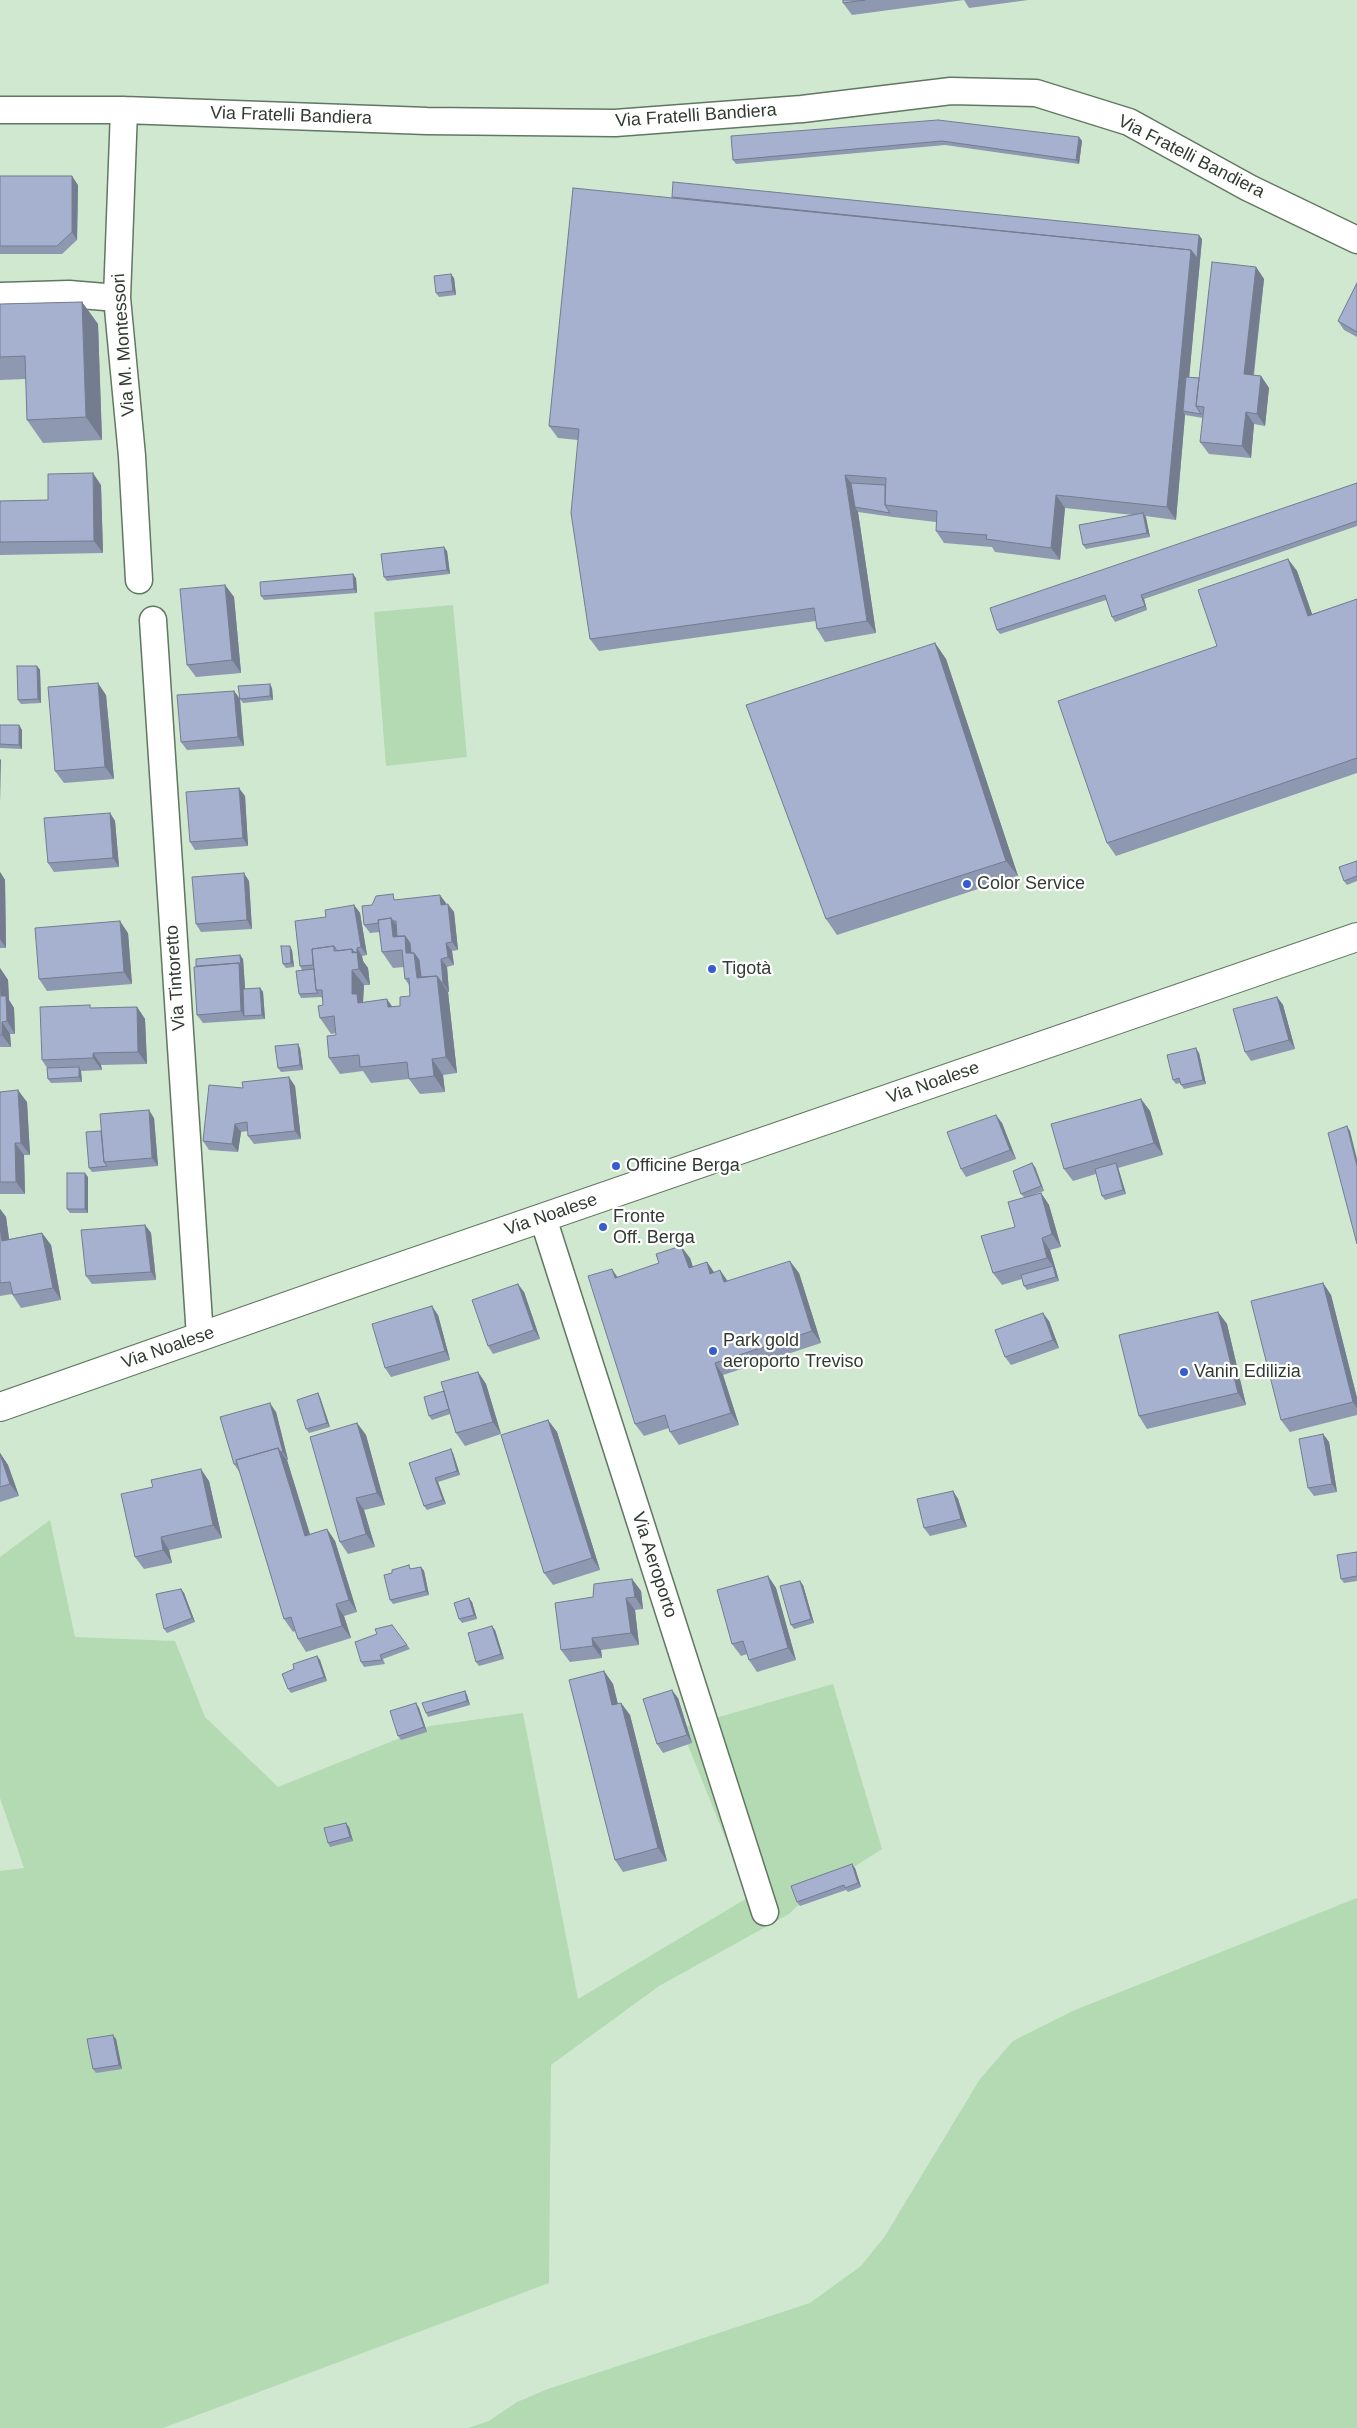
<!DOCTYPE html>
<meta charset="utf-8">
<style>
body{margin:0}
canvas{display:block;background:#cfe8cf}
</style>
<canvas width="1357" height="2428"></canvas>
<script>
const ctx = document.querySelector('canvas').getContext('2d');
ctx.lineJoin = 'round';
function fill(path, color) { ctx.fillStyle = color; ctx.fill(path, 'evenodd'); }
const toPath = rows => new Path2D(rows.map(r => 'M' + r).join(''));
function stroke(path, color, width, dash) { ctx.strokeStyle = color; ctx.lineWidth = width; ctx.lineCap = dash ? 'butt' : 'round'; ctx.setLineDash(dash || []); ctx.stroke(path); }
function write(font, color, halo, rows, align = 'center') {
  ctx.font = font + ' Helvetica,sans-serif'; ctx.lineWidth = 4.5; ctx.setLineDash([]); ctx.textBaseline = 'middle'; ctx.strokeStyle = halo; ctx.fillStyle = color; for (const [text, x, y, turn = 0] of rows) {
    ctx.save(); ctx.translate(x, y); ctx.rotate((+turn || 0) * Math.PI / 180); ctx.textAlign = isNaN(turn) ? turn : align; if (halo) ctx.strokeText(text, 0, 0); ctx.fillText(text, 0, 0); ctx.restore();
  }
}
const green = toPath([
 [453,605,467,757,386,766,374,612],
 [50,1520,75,1637,175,1641,205,1717,278,1787,430,1726,523,1713,578,1999,749,1897,681,1728,833,1684,882,1849,808,1896,789,1914,659,1986,551,2065,549,2283,163,2428,0,2428,0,1871,24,1868,0,1798,0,1557],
 [1357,1898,1357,2428,468,2428,489,2421,517,2402,548,2389,810,2303,861,2266,885,2236,980,2079,1013,2041,1075,2010]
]);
const street = toPath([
 [0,110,124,110,427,121,615,123,802,109,951,91,1036,93,1129,122,1249,188,1357,240],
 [124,110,117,298,132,456,139,580],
 [0,296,69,294,117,298],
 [153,620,200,1337],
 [543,1218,765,1912]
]);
const primary = toPath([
 [0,1407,333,1290,1357,937]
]);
const wall = toPath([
 [843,0,1028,0,969,8,964,0,852,15,843,3],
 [731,136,1079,137,1082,141,1079,164,945,145,736,164,733,160],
 [0,176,78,185,77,240,62,254,0,254],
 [672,197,1202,239,1189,377,1199,378,1256,267,1264,279,1254,375,1261,376,1269,388,1265,426,1254,424,1251,458,1209,454,1200,442,1203,418,1185,415,1176,520,1145,516,1150,537,1086,549,1083,545,1133,515,1065,508,1060,560,995,552,992,547,944,543,936,531,936,522,893,517,858,512,876,633,825,642,817,629,816,621,599,651,590,639,578,440,558,438,549,426],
 [454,278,456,295,439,297,436,293],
 [1357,283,1357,337,1344,330,1338,321],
 [82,302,98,324,102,440,43,443,27,420,26,379,0,380,0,304],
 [1357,483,1357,526,1144,599,1147,610,1115,622,1112,617,1106,600,1000,634,997,630],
 [101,485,103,553,0,555,0,501,48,500],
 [447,551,450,574,387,581,384,577],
 [1288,559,1297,571,1312,614,1357,599,1357,773,1116,856,1107,843,1217,646],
 [356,578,357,593,264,600,261,596],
 [225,585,234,597,241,673,196,677,187,665],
 [935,643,946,659,1018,876,837,935,826,919],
 [37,666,40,670,41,703,21,704,18,700],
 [272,688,273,700,243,703,240,699],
 [234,691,240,699,244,746,187,750,181,742],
 [106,695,114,779,64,783,55,771],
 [0,725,19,725,22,730,22,749,0,748],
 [245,796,248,846,195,850,190,842],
 [110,813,115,821,119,867,54,872,48,863],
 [1357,861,1357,881,1347,885,1344,881],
 [0,872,5,880,6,948,0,948],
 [249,881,252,929,201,932,196,924],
 [397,900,446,903,446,904,454,912,458,950,452,951,454,965,447,967,449,992,448,992,457,1073,443,1075,445,1092,420,1094,409,1079,371,1083,363,1071,340,1074,329,1058,336,1035,336,1033,331,1034,320,1018,323,1005,323,1000,321,997,301,998,299,994,302,970,300,966,326,917,354,905,360,913,367,955,362,956,363,961,368,968,370,985,364,985,363,1002,392,1006,400,1006,410,996,409,985,405,979,404,967,393,968,382,952,380,932,370,933,364,925,372,905],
 [128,933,132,984,47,991,39,979],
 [292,950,294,967,286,968,283,964],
 [243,959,245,989,260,988,263,992,265,1019,203,1023,197,1015,196,966],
 [0,968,8,980,9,1000,14,1008,15,1034,10,1034,11,1047,0,1047],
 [1277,997,1283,1005,1295,1049,1251,1061,1245,1052],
 [137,1007,145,1019,147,1064,101,1065,102,1070,81,1071,82,1082,51,1083,48,1079,47,1068,42,1060,93,1008],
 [300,1048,303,1070,281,1072,278,1068],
 [1199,1053,1206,1084,1184,1089,1180,1083,1176,1084,1173,1080],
 [295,1086,301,1139,254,1144,248,1136,248,1131,241,1132,238,1152,209,1150,203,1141,243,1088],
 [0,1092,27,1102,30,1155,24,1155,25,1194,0,1194],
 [1141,1099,1150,1111,1163,1155,1118,1168,1126,1194,1105,1200,1102,1196,1096,1174,1073,1181,1064,1169],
 [154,1118,158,1166,92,1172,89,1168,101,1131],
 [1002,1123,1016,1159,966,1177,961,1169],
 [1035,1167,1044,1191,1029,1196,1041,1193,1049,1205,1061,1247,1050,1250,1059,1281,1027,1290,1024,1286,1022,1279,1002,1285,993,1273,1015,1227,1024,1197,1021,1194],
 [88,1177,88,1213,70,1213,67,1209],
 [0,1209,6,1217,9,1239,42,1233,51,1245,61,1300,21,1308,12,1294,0,1296],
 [145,1225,151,1233,156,1280,92,1284,86,1276],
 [690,1258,693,1267,707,1262,714,1272,728,1281,799,1273,821,1343,723,1375,739,1425,679,1445,670,1432,669,1428,644,1436,635,1424,617,1277],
 [1323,1283,1331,1295,1357,1398,1357,1415,1290,1432,1281,1420],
 [524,1292,540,1339,493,1354,488,1346],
 [1218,1312,1227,1324,1246,1405,1147,1429,1139,1416],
 [438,1315,450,1360,391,1377,385,1368],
 [1049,1321,1059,1348,1011,1365,1005,1357],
 [478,1372,486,1384,501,1434,465,1446,456,1433,450,1414,432,1420,429,1416,444,1391],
 [320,1397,330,1427,309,1433,306,1429],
 [276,1412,288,1460,287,1460,310,1534,327,1529,335,1541,357,1612,344,1616,351,1638,306,1652,298,1639,295,1631,293,1632,284,1619,240,1473,234,1464],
 [548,1420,557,1432,600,1570,553,1585,544,1573],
 [357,1423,366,1435,385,1505,364,1510,375,1547,348,1554,340,1542],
 [1323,1434,1329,1442,1337,1492,1314,1496,1308,1488],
 [0,1453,8,1465,19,1496,0,1502],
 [453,1453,460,1475,438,1482,446,1504,427,1510,424,1506,409,1463],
 [209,1481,222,1538,169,1550,172,1563,144,1569,135,1557],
 [953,1491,958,1499,967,1527,930,1536,924,1528],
 [1357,1552,1357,1581,1344,1583,1341,1579],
 [421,1567,424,1571,429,1595,393,1604,390,1600,412,1569],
 [768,1576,776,1588,796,1660,757,1672,749,1660,747,1654,741,1656,732,1644],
 [632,1579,641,1591,643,1609,635,1610,639,1645,601,1650,602,1658,570,1662,561,1650,593,1597],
 [803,1585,814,1623,794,1629,791,1625],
 [181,1589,184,1593,195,1622,167,1633,164,1629],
 [472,1602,477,1619,462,1623,459,1619],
 [392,1625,410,1649,383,1659,385,1664,364,1667,361,1662,377,1634],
 [495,1630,504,1659,479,1666,476,1662],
 [317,1656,320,1660,327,1681,291,1693,288,1689,294,1669],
 [604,1671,613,1684,618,1704,621,1703,630,1715,667,1861,623,1872,615,1860],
 [465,1691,467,1695,470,1705,428,1717,426,1713],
 [678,1698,692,1743,663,1753,657,1744],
 [416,1703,419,1708,427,1732,401,1740,398,1736],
 [349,1827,353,1841,330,1847,328,1843],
 [855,1868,861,1887,848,1892,846,1890,800,1906,797,1902],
 [116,2039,122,2069,96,2073,93,2069]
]);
const shadedWall = toPath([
 [1079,137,1082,141,1079,164,1076,160],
 [72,176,78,185,77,240,72,232],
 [1199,235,1202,239,1186,412,1183,411,1185,415,1176,520,1167,507,1191,250],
 [1256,267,1264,279,1252,386,1244,374],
 [451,274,454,278,456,295,453,291],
 [82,302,98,324,102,440,86,417],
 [1261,376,1269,388,1265,426,1257,414],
 [1246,412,1254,424,1251,458,1242,446],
 [93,473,101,485,103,553,94,541],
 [845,475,854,487,855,507,858,512,876,633,867,621],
 [1056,495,1065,508,1060,560,1051,548],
 [1143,513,1146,517,1150,537,1147,533],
 [444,547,447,551,450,574,447,570],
 [1288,559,1297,571,1317,628,1308,616],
 [353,574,356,578,357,593,354,589],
 [225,585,234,597,241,673,232,660],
 [1141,595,1144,599,1147,610,1145,606],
 [935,643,946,659,1018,876,1006,861],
 [37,666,40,670,41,703,38,699],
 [98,683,106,695,114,779,105,767],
 [270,684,272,688,273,700,270,696],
 [234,691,240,699,244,746,238,737],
 [19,725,22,730,22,749,19,745],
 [0,759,1,760,0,803],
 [239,788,245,796,248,846,243,838],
 [110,813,115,821,119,867,113,858],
 [0,872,5,880,6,948,0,939],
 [244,873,249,881,252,929,247,920],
 [440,895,446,903,447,913,441,905],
 [448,904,454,912,458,950,452,942],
 [354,905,360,913,367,955,361,947],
 [391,918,402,934,403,944,393,937],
 [120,921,128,933,132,984,124,972],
 [405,936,416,952,425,969,427,985,417,978,406,953],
 [446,943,452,951,454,965,448,957],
 [290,946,292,950,294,967,291,963],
 [357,948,362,956,363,961,368,968,370,985,359,969,352,953,352,949],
 [240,955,243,959,247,1015,244,1016,241,1011,239,963],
 [441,959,447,967,449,992,443,983],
 [0,968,8,980,9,1000,14,1008,15,1034,7,1021,1,996],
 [352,970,364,985,363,1002,369,1019,352,994],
 [437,976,448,992,457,1073,446,1057],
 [260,988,263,992,265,1019,262,1015],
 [1277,997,1283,1005,1295,1049,1289,1040],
 [387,999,398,1015,388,1007],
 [137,1007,145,1019,147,1064,138,1052],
 [2,1022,10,1034,11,1047,2,1035],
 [298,1044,300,1048,303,1070,300,1065],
 [1196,1048,1199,1053,1206,1084,1203,1080],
 [93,1053,101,1065,102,1070,93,1058],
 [432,1059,443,1075,445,1092,434,1076],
 [79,1067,81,1071,82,1082,79,1077],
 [289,1077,295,1086,301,1139,295,1131],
 [18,1090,27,1102,30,1155,21,1143],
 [1141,1099,1150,1111,1163,1155,1154,1143],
 [149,1110,154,1118,158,1166,152,1158],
 [996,1115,1002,1123,1016,1159,1010,1150],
 [235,1124,241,1132,238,1152,232,1144],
 [1347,1126,1350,1131,1357,1159,1357,1166],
 [15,1143,24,1155,25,1194,16,1182],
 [1032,1163,1035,1167,1044,1191,1041,1186],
 [1116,1163,1118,1167,1126,1194,1123,1190],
 [85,1173,88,1177,88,1213,85,1209],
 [1041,1193,1049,1205,1061,1247,1052,1234],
 [0,1209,6,1217,11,1253,2,1241,0,1226],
 [145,1225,151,1233,156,1280,151,1272],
 [42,1233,51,1245,61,1300,53,1288],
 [1042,1238,1050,1250,1056,1270,1047,1258],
 [681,1246,690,1258,697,1280,689,1268],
 [790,1261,799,1273,821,1343,812,1331],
 [707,1262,715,1274,710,1274],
 [1053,1266,1056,1270,1059,1281,1056,1277],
 [612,1269,620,1281,615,1278],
 [720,1270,729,1283,724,1282],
 [1323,1283,1331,1295,1357,1398,1357,1408,1353,1402],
 [518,1284,524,1292,540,1339,534,1330],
 [432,1306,438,1315,450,1360,445,1351],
 [1218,1312,1227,1324,1246,1405,1238,1393],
 [1043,1313,1049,1321,1059,1348,1053,1340],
 [715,1363,723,1375,739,1425,731,1413],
 [478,1372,486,1384,501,1434,493,1422],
 [318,1393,320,1397,330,1427,327,1423],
 [270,1403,276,1412,288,1460,283,1452],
 [548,1420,557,1432,600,1570,592,1558],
 [357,1423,366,1435,385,1505,377,1493],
 [1323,1434,1329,1442,1337,1492,1332,1484],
 [278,1448,287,1460,314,1548,305,1536],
 [451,1449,453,1453,460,1475,457,1471],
 [0,1453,8,1465,19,1496,10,1484],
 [201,1469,209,1481,222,1538,213,1525],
 [435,1478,438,1482,446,1504,443,1500],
 [953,1491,958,1499,967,1527,961,1519],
 [356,1498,364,1510,375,1547,366,1534],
 [327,1529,335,1541,357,1612,349,1600],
 [161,1537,169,1550,172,1563,163,1550],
 [421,1567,424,1571,429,1595,426,1591],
 [768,1576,776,1588,796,1660,788,1648],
 [632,1579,641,1591,643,1609,635,1597],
 [800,1581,803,1585,814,1623,811,1619],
 [181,1589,184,1593,195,1622,192,1618],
 [469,1598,472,1602,477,1619,474,1615],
 [626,1598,635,1610,639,1645,631,1633],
 [336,1604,344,1616,351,1638,342,1626],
 [492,1626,495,1630,504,1659,501,1654],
 [592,1638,601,1650,602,1658,593,1646],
 [317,1656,320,1660,327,1681,324,1677],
 [604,1671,613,1684,621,1717,612,1705],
 [672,1690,678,1698,692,1743,687,1735],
 [465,1691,467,1695,470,1705,467,1701],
 [416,1703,419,1708,427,1732,424,1727],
 [621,1703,630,1715,667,1861,658,1848],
 [346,1823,349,1827,353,1841,350,1837],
 [852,1864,855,1868,861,1887,858,1883],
 [113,2035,116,2039,122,2069,119,2065]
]);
const building = toPath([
 [843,0,865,0,843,3,843,0],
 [938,120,1079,137,1076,160,942,141,733,160,731,136,938,120],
 [0,176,72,176,72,232,57,246,0,246,0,176],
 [673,182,1199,235,1197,258,1191,250,672,197,673,182],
 [573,188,1191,250,1167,507,1056,495,1051,548,986,539,987,535,936,531,937,511,885,505,886,478,845,475,867,621,817,629,814,608,590,639,571,513,579,429,549,426,573,188],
 [1212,262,1256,267,1244,374,1261,376,1257,414,1246,412,1242,446,1200,442,1204,407,1196,406,1212,262],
 [451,274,453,291,436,293,434,276,451,274],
 [1357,283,1357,332,1338,321,1357,283],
 [82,302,86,417,27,420,25,356,0,357,0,304,82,302],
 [1186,377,1199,378,1196,406,1201,414,1183,411,1186,377],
 [93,473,94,541,0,542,0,501,48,500,48,474,93,473],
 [851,483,885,485,885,505,890,513,855,507,851,483],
 [1357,483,1357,521,1141,595,1145,606,1112,617,1105,595,997,630,990,608,1357,483],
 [1143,513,1147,533,1083,545,1079,525,1143,513],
 [444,547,447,570,384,577,381,554,444,547],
 [1288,559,1308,616,1357,599,1357,758,1107,843,1058,701,1217,646,1198,590,1288,559],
 [353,574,354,589,261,596,260,582,353,574],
 [225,585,232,660,187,665,180,589,225,585],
 [935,643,1006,861,826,919,746,705,935,643],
 [17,666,37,666,38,699,18,700,17,666],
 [98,683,105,767,55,771,48,687,98,683],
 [270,684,270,696,240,699,238,686,270,684],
 [234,691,238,737,181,742,177,695,234,691],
 [0,725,19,725,19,745,0,744,0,725],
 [239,788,243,838,190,842,186,792,239,788],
 [110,813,113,858,48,863,44,818,110,813],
 [1357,861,1357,876,1344,881,1339,867,1357,861],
 [244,873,247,920,196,924,192,877,244,873],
 [393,894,394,900,440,895,441,905,448,904,452,942,446,943,448,957,441,959,443,983,442,983,437,976,421,977,419,960,414,953,411,953,410,943,405,936,397,936,396,921,393,921,391,918,378,920,379,923,364,925,362,906,372,905,376,896,393,894],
 [354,905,361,947,357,948,357,953,354,952,352,949,337,951,334,946,312,949,313,965,300,966,295,921,326,917,325,910,354,905],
 [391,918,393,937,405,936,406,953,414,953,417,978,437,976,446,1057,432,1059,434,1076,409,1079,407,1062,360,1067,359,1055,329,1058,327,1036,336,1035,334,1016,320,1018,318,1006,323,1005,322,990,316,990,312,949,334,946,334,951,352,949,352,953,357,952,359,969,352,970,352,994,357,994,358,1003,387,999,388,1007,400,1006,400,997,410,996,409,978,405,979,402,950,382,952,378,920,391,918],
 [120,921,124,972,39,979,35,928,120,921],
 [281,946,290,946,291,963,283,964,281,946],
 [240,955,241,968,239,963,196,966,196,959,240,955],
 [239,963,241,1011,197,1015,194,967,239,963],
 [314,969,316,990,318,993,299,994,296,971,314,969],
 [0,972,1,996,6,996,7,1021,2,1022,2,1035,0,1035,0,972],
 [260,988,262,1015,244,1016,243,989,260,988],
 [1277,997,1289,1040,1245,1052,1233,1009,1277,997],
 [90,1005,90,1008,137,1007,138,1052,93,1053,93,1058,42,1060,40,1007,90,1005],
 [298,1044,300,1065,278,1068,275,1046,298,1044],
 [1196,1048,1203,1080,1181,1085,1179,1078,1173,1080,1167,1055,1196,1048],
 [79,1067,79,1077,48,1079,47,1068,79,1067],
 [289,1077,295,1131,248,1136,247,1122,235,1124,232,1144,203,1141,209,1085,243,1088,242,1082,289,1077],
 [18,1090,21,1143,15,1143,16,1182,0,1182,0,1092,18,1090],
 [1141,1099,1154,1143,1064,1169,1051,1124,1141,1099],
 [149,1110,152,1158,104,1162,100,1114,149,1110],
 [996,1115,1010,1150,961,1169,947,1132,996,1115],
 [1347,1126,1357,1166,1357,1244,1328,1133,1347,1126],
 [101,1131,104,1162,107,1166,89,1168,86,1132,101,1131],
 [1032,1163,1041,1186,1021,1194,1013,1171,1032,1163],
 [1116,1163,1123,1190,1102,1196,1095,1169,1116,1163],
 [67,1173,85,1173,85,1209,67,1209,67,1173],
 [1041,1193,1052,1234,1042,1238,1047,1258,993,1273,981,1236,1015,1227,1008,1202,1041,1193],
 [145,1225,151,1272,86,1276,81,1230,145,1225],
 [0,1226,2,1241,42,1233,53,1288,13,1295,10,1282,0,1283,0,1226],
 [681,1246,689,1268,707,1262,710,1274,720,1270,724,1282,790,1261,812,1331,715,1363,731,1413,670,1432,665,1415,635,1424,588,1276,612,1269,615,1278,659,1263,656,1254,681,1246],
 [1053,1266,1056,1277,1024,1286,1021,1275,1053,1266],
 [1323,1283,1353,1402,1281,1420,1251,1301,1323,1283],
 [518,1284,534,1330,488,1346,472,1300,518,1284],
 [432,1306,445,1351,385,1368,372,1324,432,1306],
 [1218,1312,1238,1393,1139,1416,1119,1335,1218,1312],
 [1043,1313,1053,1340,1005,1357,995,1330,1043,1313],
 [478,1372,493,1422,456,1433,441,1382,478,1372],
 [444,1391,449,1409,429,1416,424,1397,444,1391],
 [318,1393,327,1423,306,1429,297,1400,318,1393],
 [270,1403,283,1452,281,1452,278,1448,236,1460,237,1464,234,1464,220,1417,270,1403],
 [548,1420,592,1558,544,1573,501,1435,548,1420],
 [357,1423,377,1493,356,1498,366,1534,340,1542,310,1437,357,1423],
 [1323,1434,1332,1484,1308,1488,1299,1439,1323,1434],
 [278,1448,305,1536,327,1529,349,1600,336,1604,342,1626,298,1639,291,1617,284,1619,236,1460,278,1448],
 [451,1449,457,1471,435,1478,443,1500,424,1506,409,1463,451,1449],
 [0,1454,10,1484,0,1487,0,1454],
 [201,1469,213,1525,161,1537,163,1550,135,1557,121,1494,153,1487,151,1480,201,1469],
 [953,1491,961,1519,924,1528,917,1499,953,1491],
 [1357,1552,1357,1576,1341,1579,1337,1555,1357,1552],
 [409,1565,410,1569,421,1567,426,1591,390,1600,384,1575,392,1573,392,1570,409,1565],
 [768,1576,788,1648,749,1660,743,1641,732,1644,717,1590,768,1576],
 [632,1579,635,1597,626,1598,631,1633,592,1638,593,1646,561,1650,555,1603,593,1597,594,1584,632,1579],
 [800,1581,811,1619,791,1625,780,1586,800,1581],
 [181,1589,192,1618,164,1629,156,1594,181,1589],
 [469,1598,474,1615,459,1619,454,1603,469,1598],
 [392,1625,407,1645,380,1655,382,1660,361,1662,355,1642,377,1634,375,1629,392,1625],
 [492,1626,501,1654,476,1662,468,1633,492,1626],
 [317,1656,324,1677,288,1689,282,1674,294,1669,293,1664,317,1656],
 [604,1671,612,1705,621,1703,658,1848,615,1860,569,1680,604,1671],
 [672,1690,687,1735,657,1744,643,1699,672,1690],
 [465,1691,467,1701,426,1713,422,1703,465,1691],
 [416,1703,424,1727,398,1736,390,1711,416,1703],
 [346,1823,350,1837,328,1843,324,1828,346,1823],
 [852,1864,858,1883,845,1888,844,1885,797,1902,791,1886,852,1864],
 [113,2035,119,2065,93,2069,87,2039,113,2035]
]);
const markers = [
 [967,884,5,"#365ccd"],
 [712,969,5,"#365ccd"],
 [616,1166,5,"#365ccd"],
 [603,1227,5,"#365ccd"],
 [713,1351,5,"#365ccd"],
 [1184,1372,5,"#365ccd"]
];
const streetNames = [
 ["Via Fratelli Bandiera",291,116,2],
 ["Via Fratelli Bandiera",696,116,-4],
 ["Via Fratelli Bandiera",1191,157,27],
 ["Via M. Montessori",124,345,-94],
 ["Via Tintoretto",176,978,-94],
 ["Via Noalese",933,1083,-19],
 ["Via Noalese",551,1215,-19],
 ["Via Noalese",168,1348,-19],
 ["Via Aeroporto",654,1565,72]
];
const poiNames = [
 ["Color Service",977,884],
 ["Tigotà",722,969],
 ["Officine Berga",626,1166],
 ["Fronte",613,1217],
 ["Off. Berga",613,1238],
 ["Park gold",723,1341],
 ["aeroporto Treviso",723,1362],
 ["Vanin Edilizia",1194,1372]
];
fill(green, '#b3dab3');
stroke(street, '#617761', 29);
stroke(primary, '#617761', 30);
stroke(street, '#fff', 26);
stroke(primary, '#fff', 28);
fill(wall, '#8e98b1');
fill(shadedWall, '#747c90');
fill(building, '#a5b1ce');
stroke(building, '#747c90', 1);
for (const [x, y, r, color] of markers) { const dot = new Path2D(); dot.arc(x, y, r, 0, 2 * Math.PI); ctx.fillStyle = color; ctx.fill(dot); stroke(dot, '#fff', 2); }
write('18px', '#313b31', '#fff', streetNames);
write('18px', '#313b31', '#fff', poiNames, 'left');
</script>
